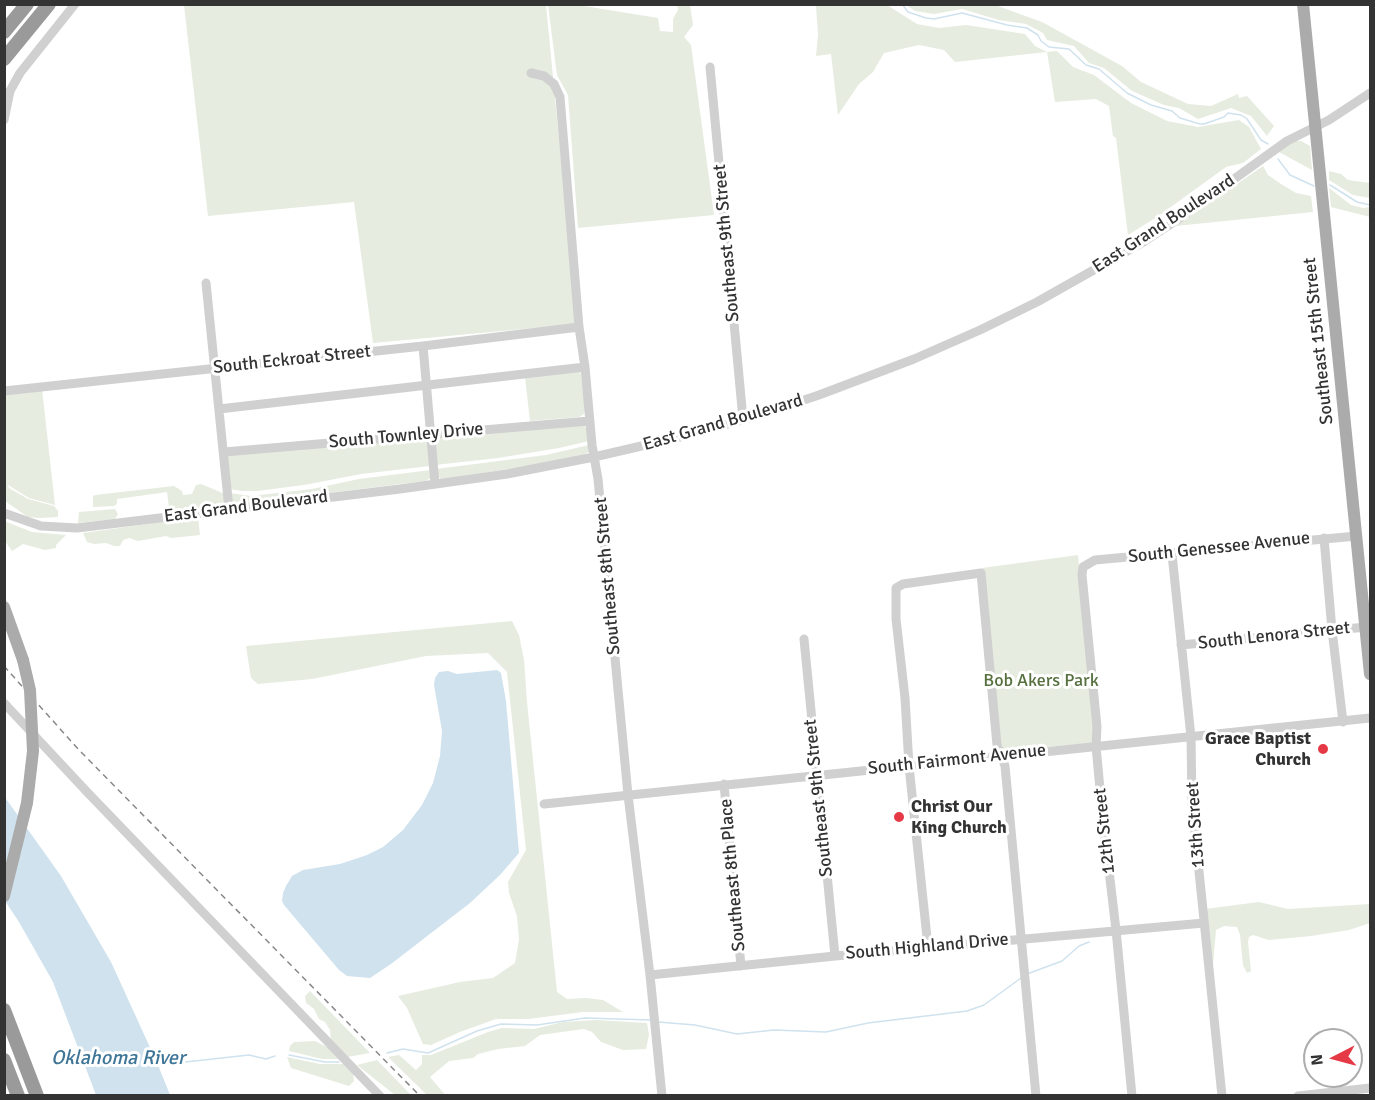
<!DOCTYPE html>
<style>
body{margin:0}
#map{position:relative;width:1375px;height:1100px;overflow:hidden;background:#fff;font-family:Signika,sans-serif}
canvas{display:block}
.frame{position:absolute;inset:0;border:6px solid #333;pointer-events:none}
.north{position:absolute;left:1303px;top:1028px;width:60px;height:60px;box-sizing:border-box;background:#fff;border:2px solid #adadad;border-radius:50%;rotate:264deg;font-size:16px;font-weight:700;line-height:24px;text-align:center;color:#333}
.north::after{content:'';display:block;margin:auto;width:21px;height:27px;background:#e63946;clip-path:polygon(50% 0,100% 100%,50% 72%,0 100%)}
</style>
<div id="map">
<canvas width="1375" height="1100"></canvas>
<div class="frame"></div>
<div class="north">N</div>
</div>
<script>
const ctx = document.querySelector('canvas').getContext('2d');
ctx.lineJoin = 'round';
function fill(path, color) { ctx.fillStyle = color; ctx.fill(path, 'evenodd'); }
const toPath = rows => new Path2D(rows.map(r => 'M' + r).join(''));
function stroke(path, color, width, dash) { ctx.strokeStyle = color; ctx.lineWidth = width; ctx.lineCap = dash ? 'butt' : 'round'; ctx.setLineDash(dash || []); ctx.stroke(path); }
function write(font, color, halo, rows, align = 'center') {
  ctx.font = font + ' Signika,sans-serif'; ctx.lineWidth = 6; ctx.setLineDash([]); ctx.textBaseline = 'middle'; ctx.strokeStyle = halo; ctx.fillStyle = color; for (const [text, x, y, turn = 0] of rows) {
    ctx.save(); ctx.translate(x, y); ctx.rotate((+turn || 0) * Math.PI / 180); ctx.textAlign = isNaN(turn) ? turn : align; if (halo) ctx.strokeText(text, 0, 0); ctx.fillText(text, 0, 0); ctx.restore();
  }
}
const green = toPath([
 [184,5,546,5,577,324,373,343,354,202,208,216],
 [548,5,578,5,658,18,660,31,673,32,673,19,678,10,677,5,690,5,693,25,684,37,691,45,714,215,578,228,568,95,557,75],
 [816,5,887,5,917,24,939,28,966,25,1025,34,1035,46,1047,52,1057,51,1073,67,1094,75,1131,103,1167,121,1198,127,1239,120,1249,127,1261,149,1243,163,1226,167,1157,217,1128,235,1116,138,1113,136,1109,106,1096,99,1055,102,1047,52,955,62,944,50,919,45,884,53,873,72,859,84,838,115,831,54,816,56,818,35],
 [906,5,995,5,1042,22,1122,66,1141,82,1188,104,1211,106,1238,94,1239,98,1247,96,1274,126,1267,136,1251,116,1231,108,1198,119,1179,108,1164,105,1132,91,1104,68,1089,63,1074,46,1047,40,1043,33,1026,24,999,20,962,9,934,14,915,11],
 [1293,141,1301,141,1310,146,1312,170,1279,152],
 [1263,166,1268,175,1281,184,1296,193,1311,196,1313,212,1176,226],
 [1329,171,1341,174,1348,180,1370,183,1370,198,1353,195,1329,180],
 [1329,188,1351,205,1363,208,1370,207,1370,217,1331,207],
 [578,371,581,374,585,410,584,414,579,417,530,421,525,377],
 [42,389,55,505,29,498,8,485,9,488,28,499,54,506,58,511,58,517,39,518,28,517,5,501,5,394],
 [583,425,587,428,589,441,559,448,498,458,435,465,435,437],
 [424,437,428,440,430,466,361,474,304,485,257,491,242,491,230,489,227,457,228,455],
 [589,445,590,451,585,454,530,466,441,479,437,475,436,469,546,455],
 [431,470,431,478,425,481,239,504,232,501,230,493,251,496,312,489,359,479],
 [201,484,225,494,225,504,174,512,169,508,167,492,117,499,117,504,114,506,93,507,93,496,95,495,174,486,182,491,183,495,192,494,196,485],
 [115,509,118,514,115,519,78,523,79,512],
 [198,517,200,535,171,538,166,536,138,541,129,538,123,540,120,546,114,546,106,543,94,544,87,542,83,533],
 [4,521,32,532,66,535,56,545,56,548,45,550,23,544,12,551,5,541],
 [1078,555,1094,734,1093,741,1091,743,1003,751,998,744,982,568],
 [512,621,519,635,524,660,527,702,557,992,567,999,586,998,603,1000,623,1012,583,1012,528,1019,496,1019,460,1032,431,1045,423,1044,407,1008,398,996,460,982,493,978,515,963,519,939,517,916,509,893,508,882,526,850,507,672,488,653,426,656,312,679,258,684,251,678,246,646],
 [1259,902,1288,909,1370,904,1370,923,1349,930,1311,936,1269,940,1253,935,1249,937,1248,942,1251,971,1247,973,1243,965,1240,935,1237,927,1224,926,1216,930,1213,965,1210,959,1205,909],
 [310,991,370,1053,347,1057,331,1040,330,1030,325,1022,319,1019,314,1009,306,1003,305,996],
 [596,1020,647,1023,649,1035,646,1049,623,1050,601,1042,592,1032,584,1029,540,1035,525,1046,498,1049,478,1054,473,1058,449,1061,430,1077,446,1096,427,1095,388,1057,399,1055,416,1070,422,1064,422,1055,431,1055,488,1032,502,1028,534,1029,563,1022],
 [315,1041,327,1047,342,1059,322,1059,289,1051,290,1046,294,1042],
 [287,1057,320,1064,346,1064,353,1073,354,1081,349,1086,291,1068],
 [377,1060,411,1095,395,1095,357,1065]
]);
const water = toPath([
 [497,670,501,673,506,701,519,853,500,875,470,903,391,964,370,978,347,976,339,970,284,905,282,901,283,893,286,886,292,876,303,870,340,864,367,855,383,847,403,830,422,805,433,783,440,756,442,731,434,685,435,678,439,672,448,671,457,674],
 [4,796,61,876,111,962,158,1065,170,1095,96,1095,53,982,19,922,5,901]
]);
const stream = toPath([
 [902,4,908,12,926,18,934,19,962,13,1007,25,1027,28,1038,35,1041,41,1049,47,1069,49,1086,65,1099,69,1127,93,1151,105,1172,111,1180,118,1200,124,1204,124,1224,117,1228,113,1241,115,1247,119,1261,140,1268,144],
 [1278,159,1290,175,1314,186],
 [1330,185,1357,202,1370,205],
 [1027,974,1062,961,1079,946,1089,942],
 [658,1022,695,1025,737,1034,774,1030,826,1032,868,1023,967,1011,984,1005,1021,978],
 [387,1053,403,1049,428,1053,477,1031,501,1024,537,1025,585,1018,651,1020],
 [289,1055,325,1062,339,1062],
 [158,1065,249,1055,266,1059,275,1056]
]);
const minor = toPath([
 [710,67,743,419],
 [531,73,544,76,554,84,560,97,579,327,585,367,592,445,598,479,628,795,650,975,662,1096],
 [4,120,10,91,20,73,75,4],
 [206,283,229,509],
 [423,346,435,484],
 [4,391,423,346,579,327],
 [219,409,585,367],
 [224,452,589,421],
 [4,513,41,526,77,528,400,489,507,474,594,457,693,434,756,416,819,395,914,359,980,330,1037,302,1145,241,1177,220,1287,141,1329,120,1370,93],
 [1324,538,1332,630,1343,722],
 [1172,554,1191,737,1192,803,1222,1096],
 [804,639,835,956],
 [1181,645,1366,627],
 [4,703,88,793,380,1096],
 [724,784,741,966],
 [544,804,1370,718],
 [928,947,909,766,905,698,896,619,896,588,903,584,981,573,997,745,1005,766,1036,1096],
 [650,975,835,956,1204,923],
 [1132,1096,1116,930,1102,811,1096,746,1097,727,1082,575,1083,567,1095,560,1357,536],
 [1298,1096,1370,1088]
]);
const major = toPath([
 [1303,4,1370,674],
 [4,607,23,660]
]);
const highway = toPath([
 [4,32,27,4],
 [4,59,49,4],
 [4,1010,37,1096],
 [4,1060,18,1096]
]);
const rail = toPath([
 [4,666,78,749,420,1096]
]);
const majorBridge = toPath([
 [4,896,27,803,33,751,30,690,23,660]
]);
const markers = [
 [1323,749,6,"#e63946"],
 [899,817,6,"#e63946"]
];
const streetNames = [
 ["East Grand Boulevard",1164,224,-33],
 ["Southeast 9th Street",727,243,-95],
 ["Southeast 15th Street",1319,341,-96],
 ["South Eckroat Street",292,360,-6],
 ["East Grand Boulevard",723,423,-16],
 ["South Townley Drive",406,436,-5],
 ["East Grand Boulevard",246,507,-7],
 ["South Genessee Avenue",1219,548,-6],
 ["Southeast 8th Street",608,576,-95],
 ["South Lenora Street",1274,636,-6],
 ["South Fairmont Avenue",957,760,-6],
 ["Southeast 9th Street",819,798,-96],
 ["13th Street",1196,825,-94],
 ["12th Street",1105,831,-96],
 ["Southeast 8th Place",733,875,-95],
 ["South Highland Drive",927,947,-5]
];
const parkNames = [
 ["Bob Akers Park",1041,681]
];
const poiNames = [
 ["Grace Baptist",1311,739],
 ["Church",1311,760],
 ["Christ Our",911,807,"left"],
 ["King Church",911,828,"left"]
];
const waterNames = [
 ["Oklahoma River",118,1059]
];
fill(green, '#e6ecdf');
fill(water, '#cfe2ee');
stroke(stream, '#cfe2ee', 1.5);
stroke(minor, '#d0d0d0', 9);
stroke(major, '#ababab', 12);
stroke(highway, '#9a9a9a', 14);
stroke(rail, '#888', 1.5, [6, 4.5]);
stroke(majorBridge, '#ababab', 12);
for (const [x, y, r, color] of markers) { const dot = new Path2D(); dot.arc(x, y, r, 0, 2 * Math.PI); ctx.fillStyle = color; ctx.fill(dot); stroke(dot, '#fff', 2); }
write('18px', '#333', '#fff', streetNames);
write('18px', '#56703f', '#fff', parkNames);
write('bold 18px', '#333', '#fff', poiNames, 'right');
write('italic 20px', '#3f7597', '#fff', waterNames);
</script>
